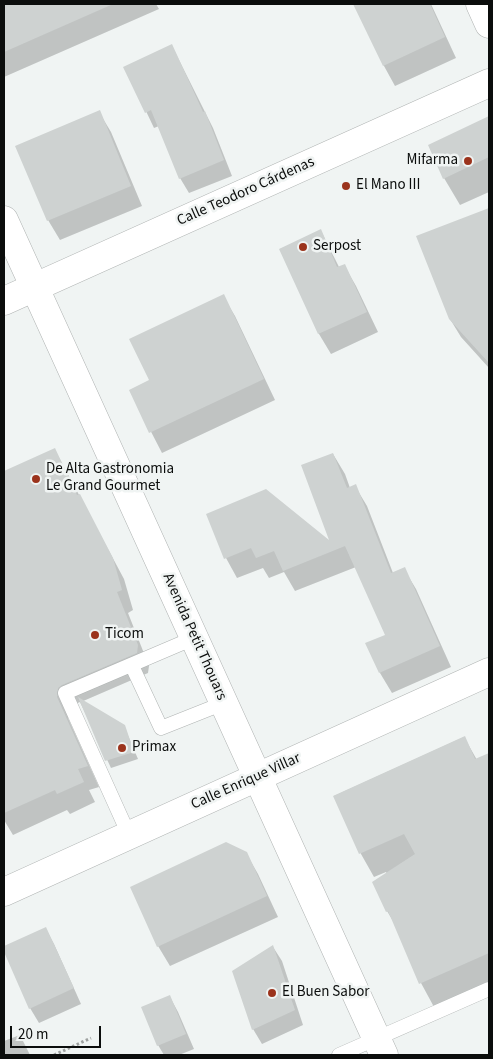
<!DOCTYPE html>
<meta charset="utf-8">
<style>
body{margin:0}
#map{position:relative;width:493px;height:1059px;overflow:hidden;background:#f0f4f3;font-family:"Source Sans 3",sans-serif}
canvas{display:block}
.frame{position:absolute;inset:0;border:5px solid #0b0d0c;pointer-events:none}
.scale{position:absolute;left:10px;top:1026px;width:91px;height:22px;box-sizing:border-box;border:2px solid #0b0d0c;border-top:0;padding-left:6px;font-size:15px;line-height:18px;white-space:nowrap;color:#0b0d0c;-webkit-text-stroke:4px #f0f4f3;paint-order:stroke}
</style>
<div id="map">
<canvas width="493" height="1059"></canvas>
<div class="frame"></div>
<div class="scale">20 m</div>
</div>
<script>
const ctx = document.querySelector('canvas').getContext('2d');
ctx.lineJoin = 'round';
function fill(path, color) { ctx.fillStyle = color; ctx.fill(path, 'evenodd'); }
const toPath = rows => new Path2D(rows.map(r => 'M' + r).join(''));
function stroke(path, color, width, dash) { ctx.strokeStyle = color; ctx.lineWidth = width; ctx.lineCap = dash ? 'butt' : 'round'; ctx.setLineDash(dash || []); ctx.stroke(path); }
function write(font, color, halo, rows, align = 'center') {
  ctx.font = font + ' "Source Sans 3",sans-serif'; ctx.lineWidth = 5; ctx.setLineDash([]); ctx.textBaseline = 'middle'; ctx.strokeStyle = halo; ctx.fillStyle = color; for (const [text, x, y, turn = 0] of rows) {
    ctx.save(); ctx.translate(x, y); ctx.rotate((+turn || 0) * Math.PI / 180); ctx.textAlign = isNaN(turn) ? turn : align; if (halo) ctx.strokeText(text, 0, 0); ctx.fillText(text, 0, 0); ctx.restore();
  }
}
const shadow = toPath([
 [6,4,156,4,159,9,4,77,4,5],
 [355,4,431,4,456,58,395,86,384,66],
 [172,46,213,128,232,176,189,193,180,178,159,126,154,128,125,67],
 [99,112,111,132,142,206,60,240,48,220],
 [489,118,489,192,460,205,444,178,429,146],
 [489,209,489,368,461,337,450,319,418,237],
 [321,231,339,267,344,265,356,286,378,332,331,354,319,334,280,249],
 [223,296,235,316,275,400,162,453,130,391,150,381],
 [55,450,124,579,133,610,128,613,149,666,148,673,81,702,124,726,138,759,111,768,80,702,73,705,69,709,68,718,99,787,89,790,95,802,70,814,67,810,13,835,4,820,4,473],
 [333,454,345,474,350,488,355,486,367,506,393,573,404,569,416,589,451,667,392,693,380,673,386,636,356,567,295,591,284,572,269,578,263,568,237,578,226,558,208,514,331,544],
 [464,737,477,760,489,754,489,983,434,1007,421,983,396,926,387,911,387,874,386,872,374,877,361,854,334,796],
 [246,853,258,874,278,917,170,966,158,946],
 [46,929,54,944,81,1004,39,1023,30,1008,4,947],
 [273,947,282,961,303,1025,262,1044,253,1029],
 [170,997,178,1012,194,1049,179,1055,164,1055,158,1045],
 [20,1035,30,1055,4,1055,4,1041]
]);
const building = toPath([
 [4,4,113,4,4,52],
 [353,4,430,4,445,37,383,66],
 [172,44,203,112,205,111,224,160,179,179,151,110,145,113,123,67],
 [100,110,131,186,47,221,15,146],
 [489,116,489,157,443,179,428,145],
 [489,208,489,363,449,319,416,236],
 [321,229,337,267,345,264,367,312,318,334,279,249],
 [224,294,264,379,149,433,129,390,149,380,129,339],
 [55,448,77,495,80,494,113,558,122,590,117,592,138,645,137,653,62,685,58,688,57,697,88,766,78,769,84,782,57,794,55,790,4,813,4,471],
 [333,453,347,488,356,484,391,573,405,567,440,646,379,673,365,643,385,635,345,546,283,571,274,551,256,558,251,548,224,559,206,514,266,489,329,540,301,465],
 [78,697,125,725,134,752,105,761],
 [465,736,475,759,489,753,489,953,419,984,388,911,386,912,372,882,415,854,404,834,359,854,333,796],
 [226,842,247,852,267,896,157,947,130,887],
 [46,927,74,988,29,1009,4,952,4,946],
 [273,945,295,1010,252,1030,232,971],
 [170,995,186,1034,157,1046,141,1007]
]);
const path = toPath([
 [54,1055,91,1038]
]);
const service = toPath([
 [132,666,161,728,224,703],
 [129,835,65,693,194,638],
 [339,1055,489,989]
]);
const minor = toPath([
 [4,892,489,672]
]);
const tertiary = toPath([
 [4,301,489,83]
]);
const secondary = toPath([
 [480,4,489,24],
 [4,220,384,1055]
]);
const markers = [
 [468,161,5,"#9b331c"],
 [346,186,5,"#9b331c"],
 [303,247,5,"#9b331c"],
 [36,479,5,"#9b331c"],
 [95,635,5,"#9b331c"],
 [122,748,5,"#9b331c"],
 [272,993,5,"#9b331c"]
];
const poiNames = [
 ["Mifarma",458,161,"right"],
 ["El Mano III",356,186],
 ["Serpost",313,247],
 ["De Alta Gastronomia",46,470],
 ["Le Grand Gourmet",46,487],
 ["Ticom",105,635],
 ["Primax",132,748],
 ["El Buen Sabor",282,993]
];
const streetNames = [
 ["Calle Teodoro Cárdenas",246,192,-24],
 ["Avenida Petit Thouars",194,637,66],
 ["Calle Enrique Villar",246,782,-24]
];
fill(shadow, '#0003');
fill(building, '#ced2d1');
stroke(service, '#afb3b2', 15);
stroke(minor, '#afb3b2', 29);
stroke(tertiary, '#afb3b2', 29);
stroke(secondary, '#afb3b2', 29);
stroke(path, '#9ea1a0', 3, [2.5, 2.5]);
stroke(service, '#fff', 14);
stroke(minor, '#fff', 28);
stroke(tertiary, '#fff', 28);
stroke(secondary, '#fff', 28);
for (const [x, y, r, color] of markers) { const dot = new Path2D(); dot.arc(x, y, r, 0, 2 * Math.PI); ctx.fillStyle = color; ctx.fill(dot); stroke(dot, '#f0f4f3', 2); }
write('15px', '#0b0d0c', '#f0f4f3', poiNames, 'left');
write('15px', '#0b0d0c', '#f0f4f3', streetNames);
</script>
